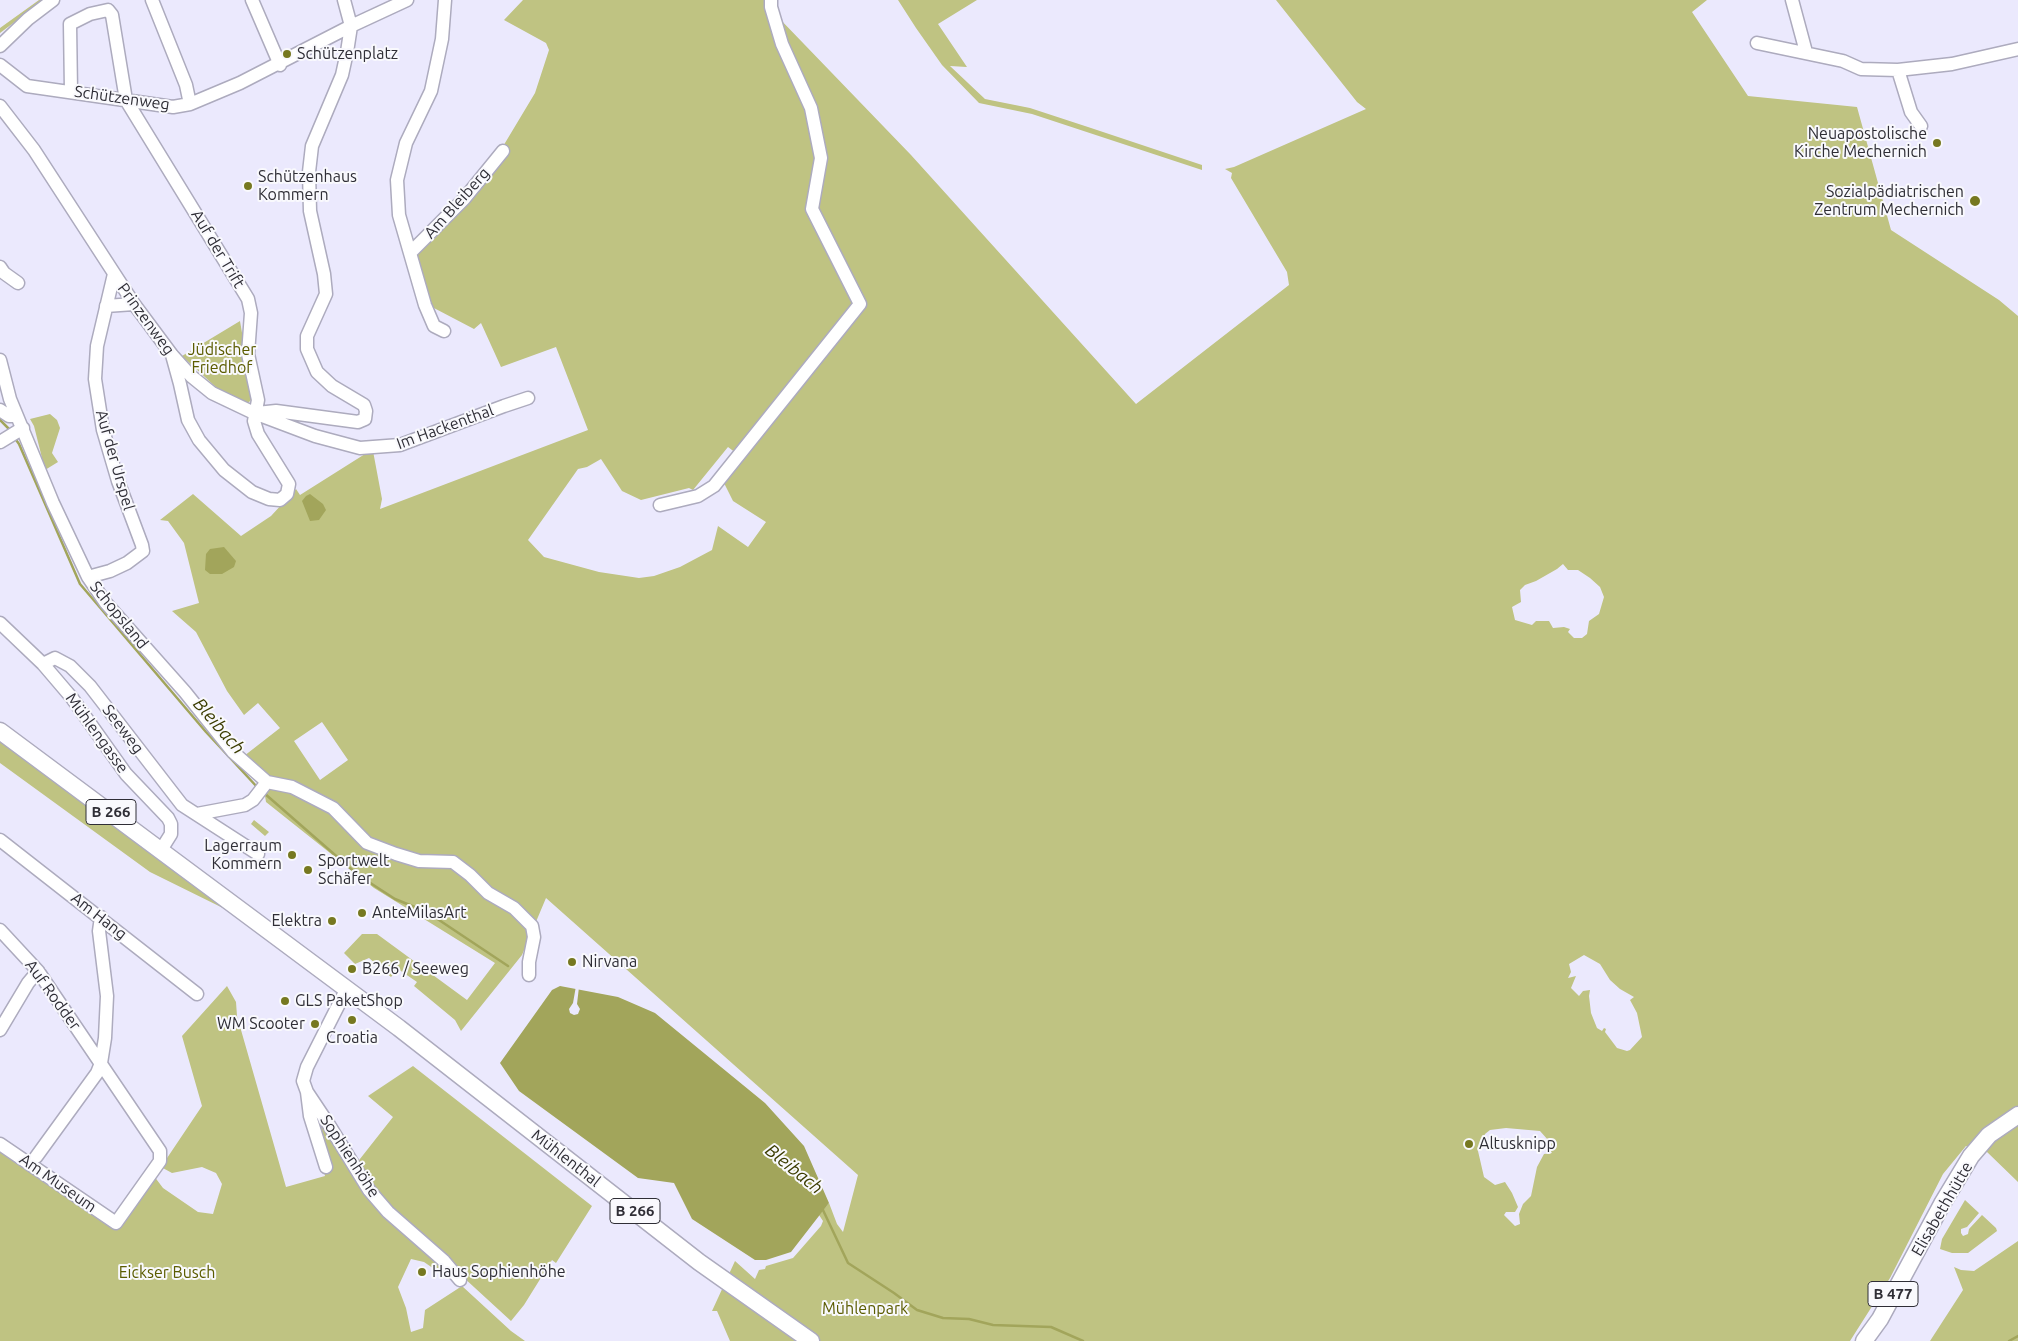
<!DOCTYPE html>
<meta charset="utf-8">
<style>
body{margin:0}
canvas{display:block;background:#ebe9fd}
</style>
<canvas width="2018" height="1341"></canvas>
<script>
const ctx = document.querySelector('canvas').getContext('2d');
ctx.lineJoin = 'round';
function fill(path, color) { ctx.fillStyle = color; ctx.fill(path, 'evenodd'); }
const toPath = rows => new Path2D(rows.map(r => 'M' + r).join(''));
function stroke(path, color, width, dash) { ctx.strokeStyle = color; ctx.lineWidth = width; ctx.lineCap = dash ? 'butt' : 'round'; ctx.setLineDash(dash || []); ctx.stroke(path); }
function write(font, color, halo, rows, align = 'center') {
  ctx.font = font + ' Ubuntu,sans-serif'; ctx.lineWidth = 4; ctx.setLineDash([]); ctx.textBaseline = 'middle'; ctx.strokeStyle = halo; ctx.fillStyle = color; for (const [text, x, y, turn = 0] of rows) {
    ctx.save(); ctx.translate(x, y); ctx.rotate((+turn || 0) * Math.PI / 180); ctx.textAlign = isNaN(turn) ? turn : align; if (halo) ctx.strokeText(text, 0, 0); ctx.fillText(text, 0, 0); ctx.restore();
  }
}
const green = toPath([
 [39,0,44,0,0,33,0,28],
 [523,0,776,0,777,16,911,155,1136,404,1289,285,1287,272,1231,178,1232,173,1225,169,1234,167,1366,109,1357,102,1276,0,1707,0,1692,12,1748,96,1857,107,1891,230,1999,300,2018,316,2018,1182,1987,1152,1966,1146,1943,1174,1890,1278,1850,1341,730,1341,717,1311,712,1311,735,1261,755,1279,759,1270,765,1269,766,1266,793,1258,821,1226,823,1221,819,1215,829,1203,837,1224,843,1232,858,1175,546,898,522,955,461,1031,455,1020,414,986,417,982,398,969,391,977,369,958,355,964,344,953,362,934,377,934,467,1000,495,963,374,888,266,802,261,771,244,756,280,728,258,703,244,715,227,691,196,632,172,611,199,603,184,543,168,521,160,520,193,494,241,536,271,516,296,489,300,495,365,454,373,451,382,499,380,509,588,430,556,347,501,367,481,323,474,329,432,307,414,256,502,148,535,93,549,50,546,43,504,20],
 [728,447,736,453,722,479,733,501,766,522,748,547,718,526,712,550,680,567,654,576,639,578,599,572,544,557,528,540,578,469,587,467,601,459,622,491,641,500,689,488,693,490],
 [1563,564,1568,570,1578,570,1590,578,1600,587,1604,597,1599,614,1589,621,1587,634,1582,638,1574,638,1568,632,1570,629,1564,627,1553,628,1549,621,1536,621,1532,625,1515,620,1512,607,1521,602,1520,590,1525,585,1536,581,1557,569],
 [322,722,348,760,320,780,294,741],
 [1584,955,1600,964,1610,980,1620,989,1634,997,1630,1000,1637,1013,1642,1037,1630,1050,1627,1051,1617,1048,1605,1032,1606,1029,1604,1028,1602,1031,1597,1028,1591,1013,1589,996,1590,990,1583,991,1579,996,1571,988,1576,976,1568,978,1571,972,1569,964],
 [1506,1128,1540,1131,1548,1140,1549,1148,1552,1153,1544,1154,1537,1167,1531,1196,1523,1204,1519,1214,1520,1224,1515,1226,1504,1215,1506,1212,1515,1212,1518,1207,1512,1193,1505,1182,1495,1185,1484,1177,1478,1151,1485,1134,1490,1130],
 [898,0,977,0,938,24,967,67,950,66,985,99,1030,108,1091,128,1202,165,1202,170,1032,114,979,103,942,65,916,28],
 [240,321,253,398,247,404,219,390,182,356],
 [50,414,57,420,60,428,52,453,58,462,45,470,34,426,30,419],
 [0,738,229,911,150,872,0,763],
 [254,820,269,832,265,836,251,824],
 [227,986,236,1002,237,1016,286,1187,325,1176,312,1108,360,1181,445,1266,440,1273,424,1262,411,1259,398,1287,406,1308,411,1332,423,1328,425,1310,462,1286,511,1331,525,1341,0,1341,0,1150,114,1224,154,1176,163,1188,198,1212,213,1214,222,1184,216,1173,202,1167,172,1173,161,1167,202,1106,182,1036],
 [413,1066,592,1206,556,1263,552,1260,524,1305,511,1321,390,1210,356,1164,393,1117,368,1096],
 [1965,1200,1979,1213,1967,1227,1961,1229,1961,1233,1963,1236,1968,1234,1969,1229,1982,1215,1996,1228,1997,1231,1968,1253,1952,1253,1940,1249,1942,1239],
 [2018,1241,2018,1341,1930,1341,1963,1290,1954,1267,1961,1270,1974,1271]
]);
const water = toPath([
 [310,494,323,504,326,510,319,520,310,521,302,501,306,496],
 [224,547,236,561,234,567,222,574,210,574,205,570,206,554,210,549],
 [560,986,618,997,655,1013,765,1103,804,1146,829,1203,791,1252,766,1260,755,1260,692,1219,674,1183,638,1178,519,1091,500,1063,552,990]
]);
const pier = toPath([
 [576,986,579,987,577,1004,580,1009,578,1014,574,1015,570,1013,569,1009,573,1003]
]);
const stream = toPath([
 [0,420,10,430],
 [14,437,19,444,80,584,206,732,258,788],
 [264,793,358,875,395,899,427,912,508,966],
 [822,1208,848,1263,894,1293,917,1310,943,1318,969,1319,993,1325,1051,1327,1083,1341],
 [2009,1341,2018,1336]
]);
const minor = toPath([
 [152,0,186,85,190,104],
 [252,0,280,65],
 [1792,0,1806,52],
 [1757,43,1843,61,1861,69,1898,70,1952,64,2018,49],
 [0,46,28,19,53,0],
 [0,65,27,86,173,107,190,104,240,83,351,26,407,0],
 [1898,70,1911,112,1921,126],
 [71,91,70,24,90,14,108,10,112,15,126,100,248,299,251,313,248,354,258,400,254,421,258,434,289,484,287,494,280,500,269,499,252,492,224,470,199,440,188,420,180,384,172,355],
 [0,106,34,150,134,304,172,355,191,376,212,393,254,413,315,436,360,448,400,445,504,406,528,398],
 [410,253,464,199,503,151],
 [0,267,4,273,18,283],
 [106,306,134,304],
 [444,331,434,326,425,305,399,215,397,180,406,143,431,91,442,39,445,0],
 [0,360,10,399,53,503,88,577,105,602,185,692,233,752,267,782],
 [0,410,9,416,17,416],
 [257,413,276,411,358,422,365,419,366,411,364,405,332,386,317,372,307,349,307,336,326,294,324,274,310,211,309,172,312,146,342,75,347,52,351,26,344,0],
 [0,442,23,428],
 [660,505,698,496,714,486,860,304,812,209,821,158,811,108,782,44,771,7,771,0],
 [88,577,110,571,127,563,143,551,142,545,118,481,103,430,95,379,97,346,114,274],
 [0,623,43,664,72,698,126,774,168,818,171,824,171,834,161,850],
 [43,664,55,658,70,666,90,686,182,805,258,854],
 [267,782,292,787,333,808,367,843,396,854,419,861,453,862,470,875,488,893,514,908,532,926,534,937,529,962,529,975],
 [197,814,245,805,253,800,267,782],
 [0,840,197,994],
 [0,930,38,971,160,1151,160,1161,116,1223,0,1144],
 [0,1030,28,983,38,971],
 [307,1092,329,1125,369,1190,388,1212,444,1261,460,1280],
 [36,1157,97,1073,101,1063,105,1038,107,996,99,931,101,917],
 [326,1167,310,1116,307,1092,303,1081,307,1067,346,990]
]);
const major = toPath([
 [0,731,399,1028,699,1262,811,1341],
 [1864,1341,1880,1319,1942,1204,1971,1156,1989,1135,2018,1115]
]);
const markers = [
 [287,54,5,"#767820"],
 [1937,143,5,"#767820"],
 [248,186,5,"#767820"],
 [1975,201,6,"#767820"],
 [292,855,5,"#767820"],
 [308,870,5,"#767820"],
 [362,913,5,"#767820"],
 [332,921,5,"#767820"],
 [572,962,5,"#767820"],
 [352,969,5,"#767820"],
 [285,1001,5,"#767820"],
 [352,1020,5,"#767820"],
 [315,1024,5,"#767820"],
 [1469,1144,5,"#767820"],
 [422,1272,5,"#767820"]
];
const shields = [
 [111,812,50],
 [635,1211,50],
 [1893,1294,50]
];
const shieldNames = [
 ["B 266",111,812],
 ["B 266",635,1211],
 ["B 477",1893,1294]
];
const poiNames = [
 ["Schützenplatz",297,54],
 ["Neuapostolische",1927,134,"right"],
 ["Kirche Mechernich",1927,152,"right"],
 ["Schützenhaus",258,177],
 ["Kommern",258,195],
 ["Sozialpädiatrischen",1964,192,"right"],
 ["Zentrum Mechernich",1964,210,"right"],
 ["Lagerraum",282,846,"right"],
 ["Kommern",282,864,"right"],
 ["Sportwelt",318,861],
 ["Schäfer",318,879],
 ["AnteMilasArt",372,913],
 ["Elektra",322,921,"right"],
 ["Nirvana",582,962],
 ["B266 / Seeweg",362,969],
 ["GLS PaketShop",295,1001],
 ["WM Scooter",305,1024,"right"],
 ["Croatia",352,1038,"center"],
 ["Altusknipp",1479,1144],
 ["Haus Sophienhöhe",432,1272]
];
const streetNames = [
 ["Schützenweg",122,98,8],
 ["Am Bleiberg",457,203,-48],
 ["Auf der Trift",218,249,59],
 ["Prinzenweg",146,319,54],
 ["Im Hackenthal",445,427,-20],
 ["Auf der Urspel",115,460,74],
 ["Schopsland",119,615,51],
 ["Seeweg",123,729,53],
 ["Mühlengasse",97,733,54],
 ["Am Hang",99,916,38],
 ["Auf Rodder",53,995,54],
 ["Sophienhöhe",350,1156,57],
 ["Mühlenthal",566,1158,38],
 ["Am Museum",58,1183,35],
 ["Elisabethhütte",1942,1209,-60]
];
const parkNames = [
 ["Jüdischer",222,350],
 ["Friedhof",222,368],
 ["Eickser Busch",167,1273],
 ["Mühlenpark",865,1309]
];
const waterNames = [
 ["Bleibach",219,726,49],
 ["Bleibach",794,1169,39]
];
fill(green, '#bfc382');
fill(water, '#a2a55b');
fill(pier, '#ebe9fd');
stroke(stream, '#a2a55b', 2.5);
stroke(minor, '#adabbe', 15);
stroke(major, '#adabbe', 19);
stroke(minor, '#fff', 12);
stroke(major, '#fff', 16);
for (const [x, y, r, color] of markers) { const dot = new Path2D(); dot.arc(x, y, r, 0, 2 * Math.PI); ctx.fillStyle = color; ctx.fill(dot); stroke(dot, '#f9f9fd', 2); }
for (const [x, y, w] of shields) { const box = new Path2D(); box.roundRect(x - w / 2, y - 12.5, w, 25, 4); ctx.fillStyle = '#f9f9fd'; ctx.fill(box); stroke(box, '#2f2e36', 1); }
write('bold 15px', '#2f2e36', null, shieldNames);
write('16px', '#2f2e36', '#f9f9fd', poiNames, 'left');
write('16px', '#2f2e36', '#f9f9fd', streetNames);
write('16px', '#5b5c00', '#f9f9fd', parkNames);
write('italic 18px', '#3b3c00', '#f9f9fd', waterNames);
</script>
